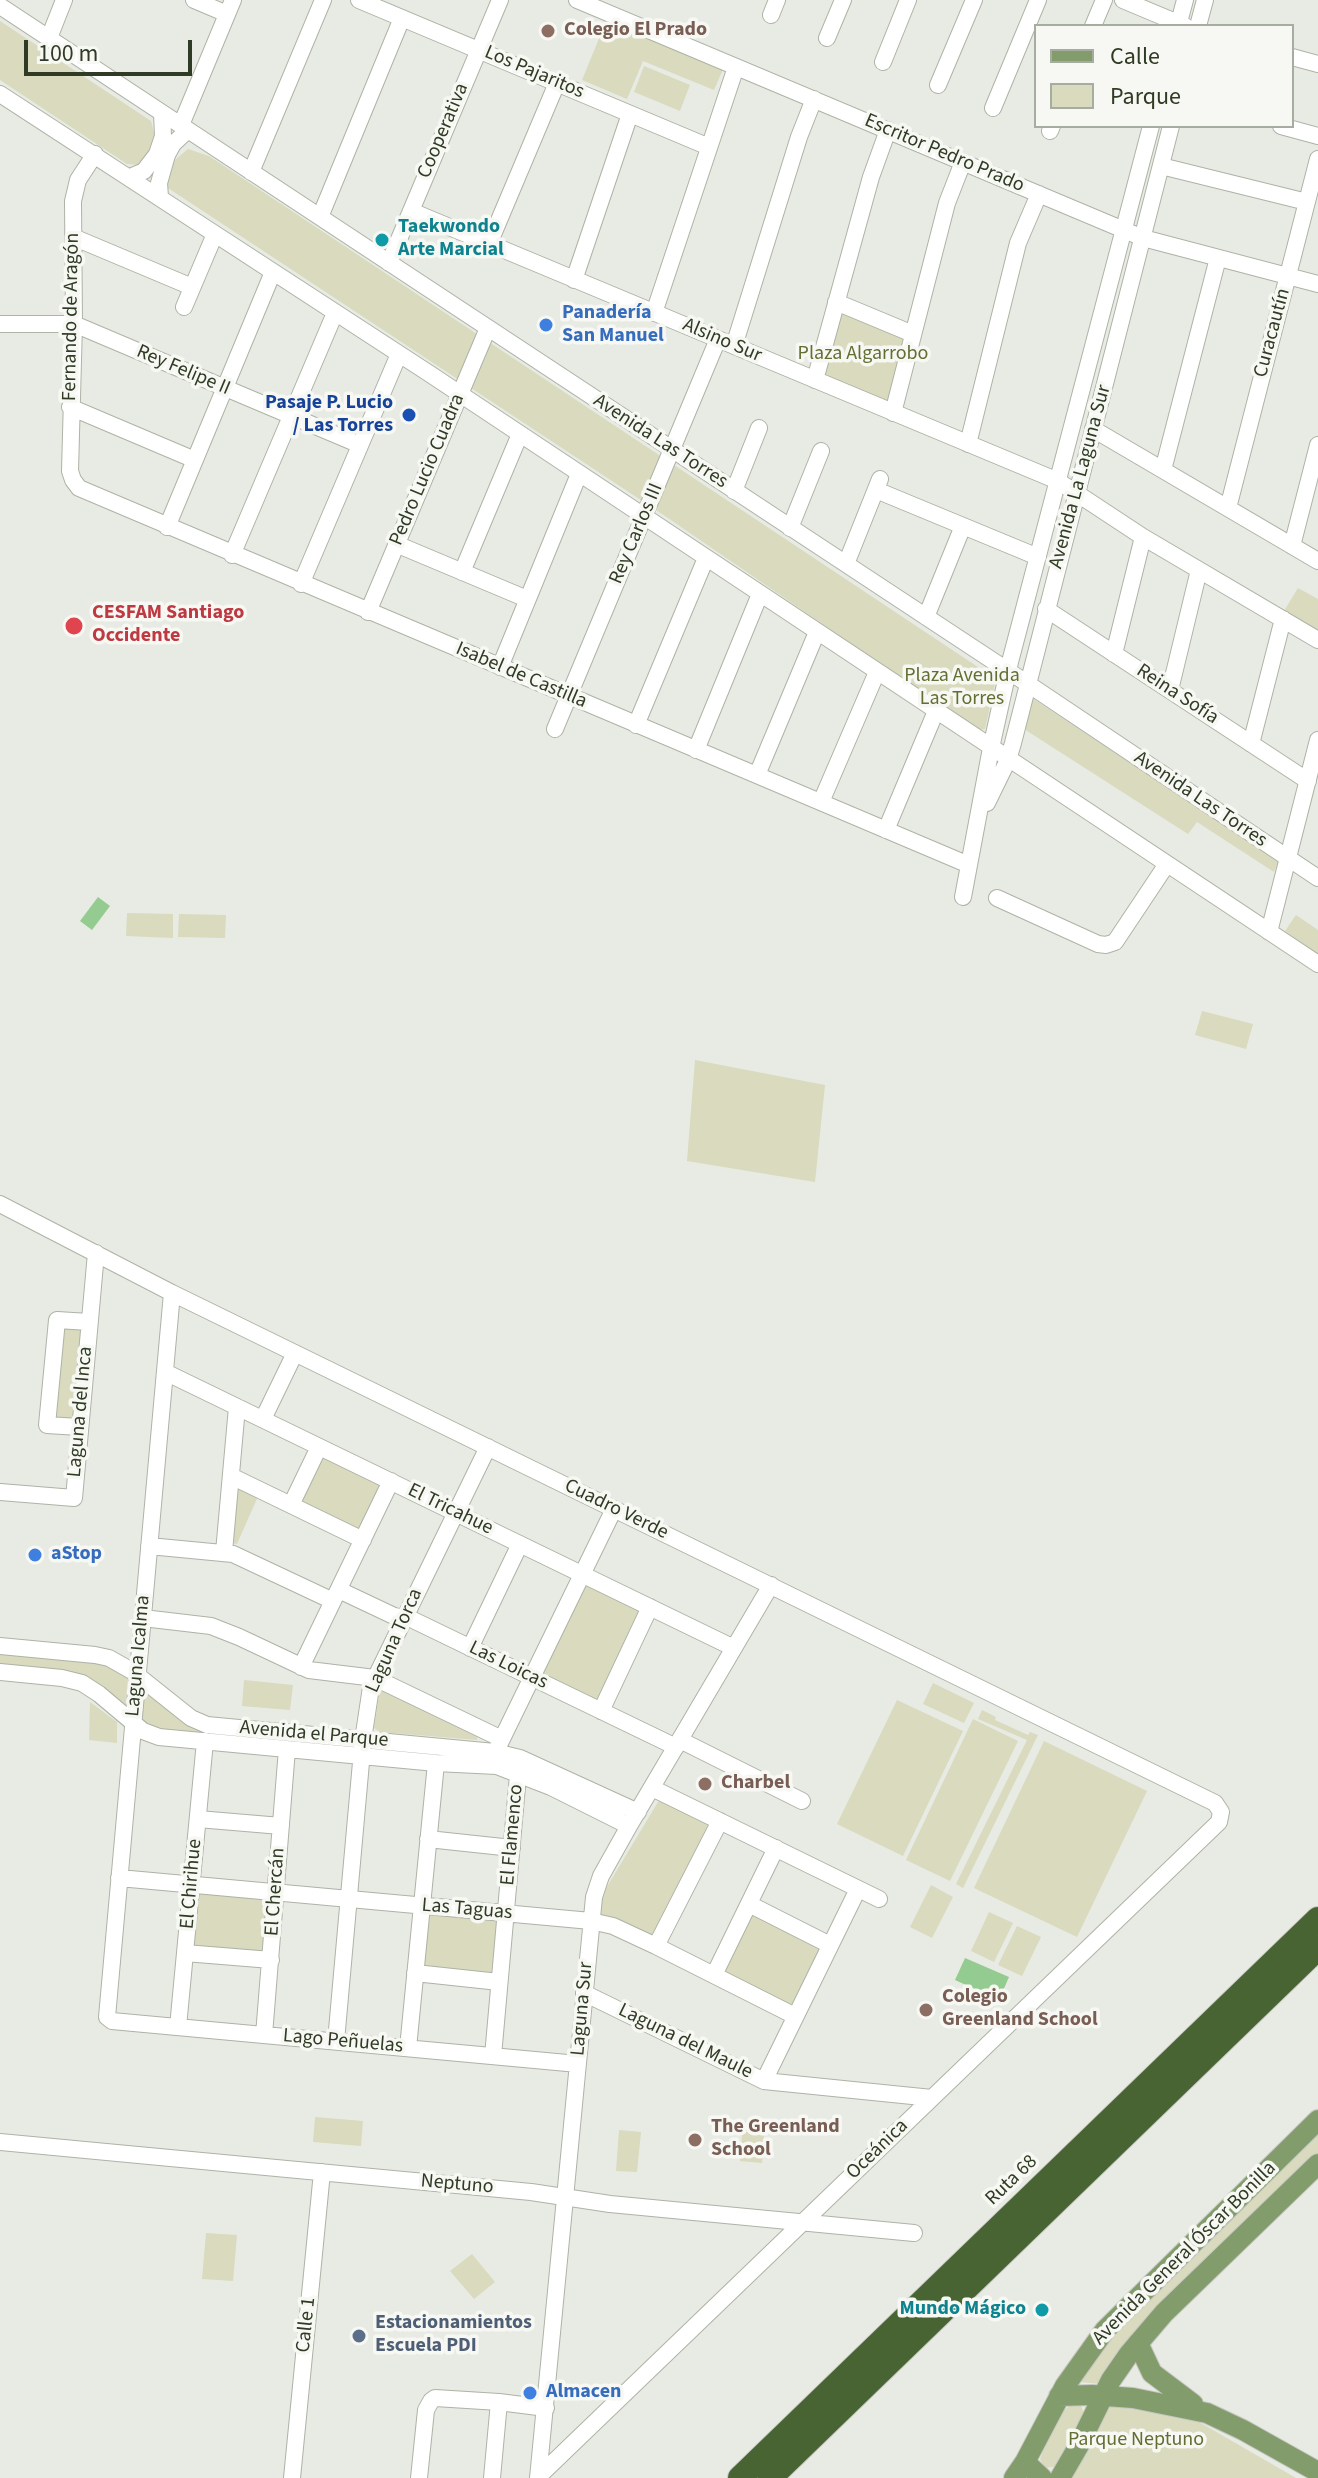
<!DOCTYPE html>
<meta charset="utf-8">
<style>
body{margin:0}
#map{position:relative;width:1318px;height:2478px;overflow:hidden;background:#e8ebe3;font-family:"Source Sans 3",sans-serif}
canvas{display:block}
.legend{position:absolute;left:1034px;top:24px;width:260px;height:104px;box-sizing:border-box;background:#f7f8f3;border:2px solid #a7aca0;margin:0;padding:10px 14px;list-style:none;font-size:24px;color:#2f3b24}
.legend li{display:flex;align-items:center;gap:16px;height:40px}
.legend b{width:40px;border:2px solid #a7aca0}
.scale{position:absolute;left:24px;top:40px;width:168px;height:36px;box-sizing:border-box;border:4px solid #2f3b24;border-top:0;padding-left:10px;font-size:24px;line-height:28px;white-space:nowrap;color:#2f3b24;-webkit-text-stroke:6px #f7f8f3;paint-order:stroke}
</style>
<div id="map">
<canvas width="1318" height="2478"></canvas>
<ul class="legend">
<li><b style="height:10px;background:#839c6c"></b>Calle</li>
<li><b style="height:22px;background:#d9dabe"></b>Parque</li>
</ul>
<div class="scale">100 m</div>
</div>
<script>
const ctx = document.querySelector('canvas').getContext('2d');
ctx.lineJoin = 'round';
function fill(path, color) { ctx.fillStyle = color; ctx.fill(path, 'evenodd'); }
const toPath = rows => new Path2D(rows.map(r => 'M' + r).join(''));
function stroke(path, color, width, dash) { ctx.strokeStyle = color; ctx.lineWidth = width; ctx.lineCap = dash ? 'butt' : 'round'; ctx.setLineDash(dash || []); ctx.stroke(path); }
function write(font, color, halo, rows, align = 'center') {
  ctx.font = font + ' "Source Sans 3",sans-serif'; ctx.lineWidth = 7; ctx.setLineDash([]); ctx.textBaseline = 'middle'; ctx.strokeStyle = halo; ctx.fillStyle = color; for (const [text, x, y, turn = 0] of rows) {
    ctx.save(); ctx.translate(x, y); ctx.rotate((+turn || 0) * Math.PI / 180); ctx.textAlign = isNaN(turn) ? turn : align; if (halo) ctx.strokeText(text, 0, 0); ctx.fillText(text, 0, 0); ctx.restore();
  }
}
const green = toPath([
 [607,19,724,67,714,90,643,61,627,99,582,80],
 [0,21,151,121,157,144,139,165,127,164,0,80],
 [644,66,690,85,680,111,634,92],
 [188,149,209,156,996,679,985,729,977,730,665,516,165,186,169,165],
 [840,308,906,336,889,402,820,376],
 [1298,588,1318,599,1318,631,1284,611],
 [1032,698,1279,860,1274,872,1197,822,1188,834,1024,729],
 [127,913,173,914,173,938,126,936],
 [179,914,226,915,225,938,178,937],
 [1296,915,1318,930,1318,954,1285,931],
 [1202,1011,1253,1024,1246,1049,1195,1035],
 [695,1060,825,1085,815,1182,687,1161],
 [61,1325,82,1327,74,1422,53,1420],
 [321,1456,383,1486,360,1533,297,1502],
 [242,1488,259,1494,237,1544,231,1543,236,1491],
 [584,1581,641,1609,597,1701,540,1673],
 [0,1650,110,1664,128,1678,126,1705,118,1705,92,1681,0,1667],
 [244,1680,293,1685,290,1710,242,1706],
 [933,1683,974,1703,964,1723,923,1704],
 [142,1687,199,1728,199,1734,175,1732,156,1728,145,1722,139,1717],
 [380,1688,478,1734,477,1740,380,1732,374,1728],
 [897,1700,963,1731,903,1856,837,1824],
 [90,1702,117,1722,117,1743,89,1740],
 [982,1710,996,1717,995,1720,1028,1735,1030,1732,1038,1735,963,1888,956,1884,1027,1740,978,1719],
 [973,1719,1018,1741,950,1881,906,1860],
 [1044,1741,1147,1791,1077,1937,974,1888],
 [661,1797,712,1824,652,1935,600,1915,602,1895],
 [931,1885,953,1897,932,1938,910,1927],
 [197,1893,268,1899,266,1953,191,1949],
 [749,1911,821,1947,792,2006,720,1970],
 [989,1912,1013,1923,994,1962,971,1951],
 [425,1914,503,1920,498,1976,420,1970],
 [1017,1926,1041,1937,1022,1976,998,1965],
 [315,2117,363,2121,361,2146,313,2142],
 [743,2121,765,2122,762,2163,740,2161],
 [1318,2126,1318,2153,1272,2198,1101,2384,1080,2382,1108,2337],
 [619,2130,641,2132,637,2172,616,2171],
 [206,2233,237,2235,233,2281,202,2279],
 [472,2254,495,2282,474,2299,450,2271],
 [1112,2401,1180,2411,1296,2478,1071,2478],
 [1073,2404,1081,2406,1084,2413,1059,2463,1053,2467,1045,2468,1040,2459,1047,2439,1064,2410]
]);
const water = toPath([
 [98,897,110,906,92,930,80,921],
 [965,1958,1009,1977,999,2000,955,1980]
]);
const minor = toPath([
 [194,0,227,14],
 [359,0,709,147],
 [577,0,1143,238,1318,284],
 [1123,0,1185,26],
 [0,6,1028,684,1318,878],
 [771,15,777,0],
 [1093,26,1104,0],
 [1178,26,1185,0],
 [1198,26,1205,0],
 [49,38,64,0],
 [827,38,843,0],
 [1292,57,1318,64],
 [883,62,908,0],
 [938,85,974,0],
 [0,94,430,374,1318,964],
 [993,108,1038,0],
 [181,125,233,0],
 [1281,126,1318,136],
 [1050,131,1052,126],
 [95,154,78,180,73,201,74,324,70,471,73,480,79,488,969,865],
 [1161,166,1307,202],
 [251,172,323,0],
 [130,177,144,171,157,154,163,136,162,113],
 [160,197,159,183,167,155,173,144,188,130],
 [411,211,1058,481,1143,537,1318,640],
 [320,217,402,18],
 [73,237,192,287],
 [489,244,557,83],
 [389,263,500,0],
 [574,280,630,114],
 [836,302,913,334],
 [184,307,215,234],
 [654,313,736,67],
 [0,324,74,324,360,445],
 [734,346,799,137,814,99],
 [815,380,871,177,888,130],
 [70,407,195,460],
 [893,413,947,203,963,162],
 [1093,429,1318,561],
 [968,444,1018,243,1039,194],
 [1163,470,1218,258],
 [876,490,1038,557],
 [734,491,759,428],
 [1228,508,1318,159],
 [167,527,273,272],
 [790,528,821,451],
 [396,544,527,599],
 [1292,546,1318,445],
 [232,555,335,313],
 [846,564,880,479],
 [462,572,520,434],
 [301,584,399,354],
 [1046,609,1308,781],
 [368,612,488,328],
 [926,617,963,526],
 [1114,654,1143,537],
 [500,667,579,474],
 [1170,690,1199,570],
 [636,725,706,558],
 [555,729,718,339],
 [1251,744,1283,619],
 [696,750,760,594],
 [757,775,817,632],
 [821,802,877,672],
 [987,803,1008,760,1013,743,1171,126],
 [886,830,936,711],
 [963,897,991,748,1010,662,1151,126],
 [997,898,1098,944,1106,945,1115,942,1167,864],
 [1269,932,1318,740],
 [0,1204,172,1293,1215,1803,1221,1812,1219,1822,538,2477],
 [172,1293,107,2017,112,2021,578,2064],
 [165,1372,734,1648],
 [263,1419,295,1353],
 [79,1427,47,1425,57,1320,89,1322],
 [231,1476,363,1540],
 [0,1492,74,1498,96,1253],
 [291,1505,319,1447],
 [149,1546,233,1554,333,1601],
 [224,1552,237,1407],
 [339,1590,394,1616,411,1619,676,1747],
 [143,1618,211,1626,239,1637,309,1670,375,1678,502,1739],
 [0,1646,95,1655,109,1658,132,1671,191,1718,207,1725,495,1752,520,1758,638,1812],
 [470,1648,520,1544],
 [301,1667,391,1481],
 [0,1672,62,1678,82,1683,99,1694,143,1731,159,1737,436,1763,497,1766,551,1787,629,1826],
 [601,1711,650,1607],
 [680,1740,802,1801],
 [498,1747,614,1509],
 [652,1788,879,1899],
 [198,1819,281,1826],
 [428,1839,512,1848],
 [119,1878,591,1921,613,1926,656,1946,795,2016],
 [749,1904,830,1945],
 [656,1946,720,1821],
 [185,1953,271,1960],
 [415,1973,499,1982],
 [714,1975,776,1848],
 [584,1993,764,2081,932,2098],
 [178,2027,205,1741],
 [264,2035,287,1749],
 [336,2041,363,1740,371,1687,488,1447],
 [408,2048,436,1763],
 [493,2056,519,1764],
 [764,2081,858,1889],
 [0,2142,531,2192,610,2204,914,2233],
 [292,2478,322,2172],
 [419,2478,426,2410,431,2401,435,2398,499,2402,546,2408],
 [492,2478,499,2402],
 [538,2478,594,1897,601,1876,629,1826,771,1585]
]);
const major = toPath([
 [1138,2343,1152,2373,1193,2404],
 [1059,2396,1092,2395,1133,2398,1207,2413,1243,2430,1318,2472],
 [1025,2462,1042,2478],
 [1014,2478,1025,2462,1065,2386,1105,2330,1318,2120],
 [1060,2478,1078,2447,1111,2380,1129,2354,1164,2313,1318,2164]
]);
const highway = toPath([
 [740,2478,1318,1919],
 [770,2478,1318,1948]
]);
const markers = [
 [548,31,8,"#8d6e63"],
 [382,240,8,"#0f9aa8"],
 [546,325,8,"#3f7fe0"],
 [409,415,8,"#1a4fb4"],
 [74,626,10,"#e0444e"],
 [35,1555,8,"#3f7fe0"],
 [705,1784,8,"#8d6e63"],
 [926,2010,8,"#8d6e63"],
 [695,2140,8,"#8d6e63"],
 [1042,2310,8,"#0f9aa8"],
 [359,2336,8,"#5c6f8a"],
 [530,2393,8,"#3f7fe0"]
];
const educationNames = [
 ["Colegio El Prado",564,31],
 ["Charbel",721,1784],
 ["Colegio",942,1998],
 ["Greenland School",942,2021],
 ["The Greenland",711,2128],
 ["School",711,2151]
];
const streetNames = [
 ["Los Pajaritos",534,73,23],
 ["Cooperativa",444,131,-67],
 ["Escritor Pedro Prado",944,154,23],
 ["Fernando de Aragón",72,317,-89],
 ["Curacautín",1273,333,-75],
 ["Alsino Sur",722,341,23],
 ["Rey Felipe II",183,371,23],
 ["Avenida Las Torres",660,442,33],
 ["Pedro Lucio Cuadra",428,470,-67],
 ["Avenida La Laguna Sur",1081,477,-75],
 ["Rey Carlos III",637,534,-67],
 ["Isabel de Castilla",521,676,23],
 ["Reina Sofía",1177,695,33],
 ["Avenida Las Torres",1200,800,34],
 ["Laguna del Inca",81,1412,-85],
 ["El Tricahue",450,1510,26],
 ["Cuadro Verde",616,1510,26],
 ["Laguna Torca",395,1641,-66],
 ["Laguna Icalma",139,1656,-85],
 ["Las Loicas",508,1666,26],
 ["Avenida el Parque",314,1735,5],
 ["El Flamenco",513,1835,-85],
 ["El Chirihue",192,1884,-85],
 ["El Chercán",276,1892,-86],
 ["Las Taguas",467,1910,5],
 ["Laguna Sur",583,2009,-85],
 ["Lago Peñuelas",343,2042,5],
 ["Laguna del Maule",685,2042,26],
 ["Oceánica",878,2150,-44],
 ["Ruta 68",1012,2181,-44],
 ["Neptuno",457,2185,5],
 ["Avenida General Óscar Bonilla",1185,2254,-45],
 ["Calle 1",307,2325,-84]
];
const cultureNames = [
 ["Taekwondo",398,228],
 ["Arte Marcial",398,251],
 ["Mundo Mágico",1026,2310,"right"]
];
const shopNames = [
 ["Panadería",562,314],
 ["San Manuel",562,337],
 ["aStop",51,1555],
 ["Almacen",546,2393]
];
const parkNames = [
 ["Plaza Algarrobo",863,355],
 ["Plaza Avenida",962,677],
 ["Las Torres",962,700],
 ["Parque Neptuno",1136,2441]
];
const transitNames = [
 ["Pasaje P. Lucio",393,404],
 ["/ Las Torres",393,427]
];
const healthNames = [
 ["CESFAM Santiago",92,614],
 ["Occidente",92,637]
];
const serviceNames = [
 ["Estacionamientos",375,2324],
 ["Escuela PDI",375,2347]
];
fill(green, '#d9dabe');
fill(water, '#94cb90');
stroke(minor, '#adb3a6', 18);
stroke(major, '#c5c8c2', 22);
stroke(highway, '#c5c8c2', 26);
stroke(minor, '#fff', 16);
stroke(major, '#839c6c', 20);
stroke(highway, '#486433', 24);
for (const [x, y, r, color] of markers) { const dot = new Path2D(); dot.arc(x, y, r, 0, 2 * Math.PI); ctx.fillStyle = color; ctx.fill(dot); stroke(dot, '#f7f8f3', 3); }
write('bold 20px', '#785e54', '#f7f8f3', educationNames, 'left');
write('20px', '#2f3b24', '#f7f8f3', streetNames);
write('bold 20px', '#0d838f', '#f7f8f3', cultureNames, 'left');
write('bold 20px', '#366cbe', '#f7f8f3', shopNames, 'left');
write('20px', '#636e33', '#f7f8f3', parkNames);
write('bold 20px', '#164399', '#f7f8f3', transitNames, 'right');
write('bold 20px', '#be3a42', '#f7f8f3', healthNames, 'left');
write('bold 20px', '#4e5e75', '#f7f8f3', serviceNames, 'left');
</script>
